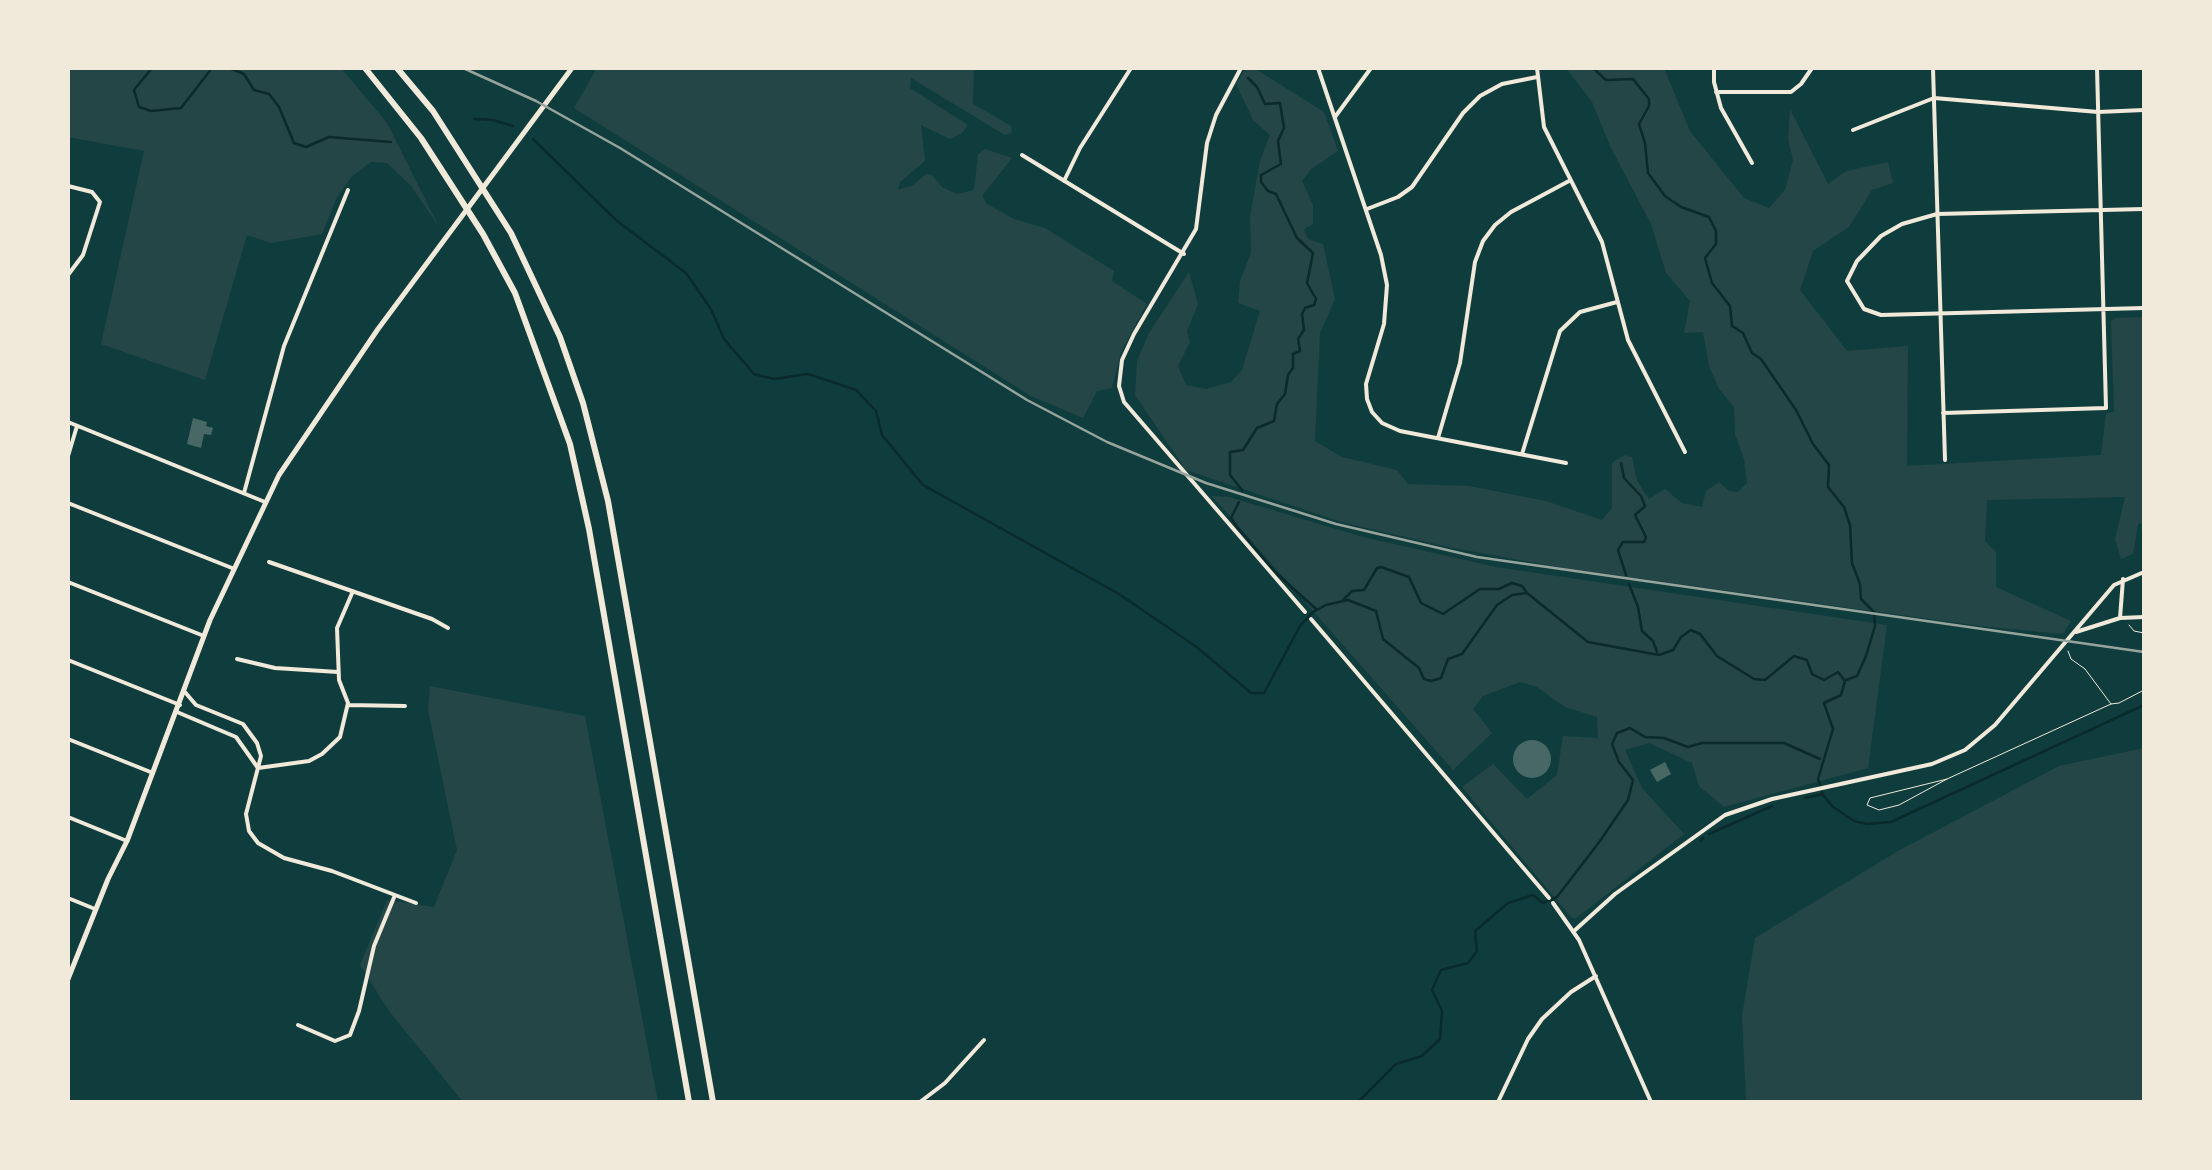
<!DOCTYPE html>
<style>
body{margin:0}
#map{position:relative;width:2212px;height:1170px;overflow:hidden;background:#0f3d3e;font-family:"Space Grotesk",sans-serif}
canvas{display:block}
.frame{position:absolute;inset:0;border:70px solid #f1e9da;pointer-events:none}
</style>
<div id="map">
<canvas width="2212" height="1170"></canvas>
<div class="frame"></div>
</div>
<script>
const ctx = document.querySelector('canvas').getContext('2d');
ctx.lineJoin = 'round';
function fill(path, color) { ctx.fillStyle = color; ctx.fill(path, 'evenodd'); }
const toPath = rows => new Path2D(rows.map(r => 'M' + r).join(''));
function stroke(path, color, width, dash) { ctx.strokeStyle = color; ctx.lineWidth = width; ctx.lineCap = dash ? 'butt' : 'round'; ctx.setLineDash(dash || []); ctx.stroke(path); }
const green = toPath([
 [68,68,341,68,387,123,438,225,411,186,387,163,371,162,352,176,337,197,322,234,271,243,247,235,205,380,101,344,144,151,68,137],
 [597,68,977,68,974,70,973,104,1011,126,1012,133,1005,135,911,78,910,88,968,125,962,133,950,139,921,125,925,161,900,182,898,190,913,185,926,174,932,175,942,187,957,194,974,190,978,154,985,149,1012,158,982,196,987,204,1014,219,1045,228,1114,271,1112,281,1147,304,1121,352,1112,388,1097,391,1083,418,1031,396,574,108],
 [1246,68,1254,68,1324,112,1338,151,1311,169,1302,181,1313,205,1313,224,1304,229,1308,239,1323,244,1335,299,1320,333,1315,441,1342,457,1397,470,1408,484,1469,486,1546,501,1602,520,1612,508,1612,463,1624,455,1632,457,1637,481,1649,499,1665,489,1682,503,1702,507,1706,491,1719,482,1729,491,1738,492,1747,483,1744,459,1735,434,1734,407,1719,389,1709,366,1703,332,1684,333,1690,301,1666,273,1651,224,1611,148,1592,102,1566,68,1664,68,1690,131,1744,198,1769,208,1785,190,1793,160,1788,139,1790,109,1828,184,1846,171,1888,162,1893,183,1872,190,1849,227,1813,251,1800,290,1847,351,1908,346,1907,466,2101,455,2106,413,2114,412,2111,321,2115,318,2144,317,2144,523,2138,524,2133,554,2121,559,2115,539,2125,497,1987,500,1985,541,1996,552,1996,587,2071,621,2063,634,1980,626,1563,568,1448,547,1341,522,1186,470,1135,395,1137,361,1149,333,1189,272,1198,304,1187,331,1190,342,1178,366,1186,385,1206,389,1231,382,1242,370,1260,311,1238,303,1240,281,1251,253,1250,216,1260,161,1270,135,1253,120,1236,84],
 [1212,496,1229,497,1363,537,1496,567,1887,625,1868,768,1724,807,1699,786,1692,763,1649,743,1625,750,1642,788,1684,834,1575,919,1571,917,1462,787,1493,764,1527,799,1557,775,1563,736,1598,738,1597,717,1565,707,1537,687,1520,682,1483,696,1473,709,1492,733,1453,770],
 [430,686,585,716,658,1102,463,1102,389,1011,360,965,387,900,434,907,457,850,428,710],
 [2144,748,2144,1102,1746,1100,1742,1016,1755,938,1898,851,2059,766]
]);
const stream = toPath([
 [152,68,134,90,139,107,151,111,181,108,212,68],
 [229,68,244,74,254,90,269,94,279,107,294,143,306,147,329,137,391,142],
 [1593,68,1606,80,1633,79,1649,99,1649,106,1639,124,1645,143,1648,173,1665,196,1681,207,1709,217,1716,231,1716,244,1705,258,1712,283,1730,306,1732,326,1743,333,1752,353,1761,359,1796,410,1813,444,1829,465,1828,487,1844,507,1850,525,1852,563,1860,584,1861,599,1874,612,1875,626,1866,656,1857,676,1846,680],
 [474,119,493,120,513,126],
 [533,139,617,221,686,273,711,309,724,339,754,374,774,379,808,374,856,390,876,411,882,435,923,485,1119,594,1198,648,1251,693,1264,693,1300,626,1313,612,1326,605,1348,600,1376,611,1383,639,1419,668,1424,679,1431,681,1441,678,1448,659,1462,654,1497,605,1512,595,1527,593,1588,642,1659,655,1673,650,1681,637,1691,630,1700,634,1717,656,1754,679,1765,680,1794,656,1807,660,1812,674,1824,680,1838,672,1845,681,1841,695,1824,703,1833,729,1818,779,1823,795,1833,807,1854,821,1867,824,1891,822,2144,705],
 [1621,463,1624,478,1641,496,1645,506,1635,515,1646,537,1644,542,1623,542,1618,550,1626,575],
 [1242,490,1230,475,1230,452,1243,450,1257,428,1274,421,1277,404,1285,394,1288,375,1293,368,1293,354,1300,351,1298,339,1304,330,1302,314,1305,308,1314,305,1316,299,1307,283,1313,253,1297,238,1276,194,1268,191,1261,182,1261,175,1281,164,1278,141,1284,128,1280,103,1265,104,1257,87,1248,78],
 [1239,502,1231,518,1237,527,1275,572,1316,609],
 [1629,584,1638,607,1642,631,1653,641,1657,652],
 [1343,600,1352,591,1364,590,1377,568,1381,567,1409,577,1421,603,1443,614,1480,589,1499,589,1512,583,1522,586,1527,593],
 [1805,798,1823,794],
 [1709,834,1772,806],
 [1700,841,1703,838],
 [1358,1102,1396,1064,1422,1056,1440,1039,1442,1011,1432,990,1441,970,1468,963,1477,951,1475,931,1508,903,1533,895,1543,903,1557,897,1600,841,1628,800,1633,780,1619,762,1612,744,1617,733,1630,728,1645,737,1664,738,1688,747,1702,743,1784,743,1820,759]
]);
const building = toPath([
 [193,418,207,422,206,426,213,428,211,435,204,434,201,448,187,444],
 '1513 759a19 19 0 1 1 38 0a19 19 0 1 1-38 0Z',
 [1665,762,1671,774,1657,782,1650,770]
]);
const path = toPath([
 [2129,625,2134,631,2144,633],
 [2068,651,2071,659,2085,669,2111,704,2119,703,2144,690],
 [1947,779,1899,805,1879,810,1867,805,1870,798,1947,779,2111,704]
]);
const minor = toPath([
 [1318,68,1381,255,1387,285,1384,324,1366,384,1367,399,1372,412,1382,423,1400,431,1566,463],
 [1537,68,1544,127,1602,242,1628,340,1685,452],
 [1714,68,1714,82,1721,108,1752,163],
 [1933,68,1945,460],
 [1716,92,1791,92,1801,84,1812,68],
 [1335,117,1371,68],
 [1853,130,1934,98,2098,112,2144,110],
 [1022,155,1184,254],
 [1064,181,1080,148,1131,68],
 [68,186,92,192,100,202,83,255,68,275],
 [1367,209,1398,197,1412,187,1463,113,1480,96,1502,84,1537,77],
 [2144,209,1937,214,1902,224,1881,236,1857,261,1847,281,1864,309,1881,315,2144,308],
 [1943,413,2106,408,2097,68],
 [68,422,265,502],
 [1438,438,1460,363,1475,262,1483,241,1495,225,1511,212,1569,181],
 [1522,454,1560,331,1580,312,1617,302],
 [68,456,77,426],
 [244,493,284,346,348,190],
 [68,503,232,568],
 [269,562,432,619,448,628],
 [68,582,204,636],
 [237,659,275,668,338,672],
 [68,660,180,705],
 [184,691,196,705,243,724,257,743,261,756,246,814,249,831,258,843,284,858,332,871,416,903],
 [348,705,405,706],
 [177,712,236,737,258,768],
 [68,739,153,773],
 [258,768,309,761,322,754,340,737,348,703,339,680,337,628,353,591],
 [68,817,127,841],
 [68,898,95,909],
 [298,1025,335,1041,350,1035,359,1011,374,946,395,895],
 [920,1102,945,1083,984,1040]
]);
const tertiary = toPath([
 [1241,68,1216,115,1207,143,1196,229,1134,334,1122,360,1119,386,1124,402,1305,612],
 [2120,618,2123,579],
 [1311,619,1549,898],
 [2076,632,2120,618,2144,617],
 [1553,903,1579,940,1651,1102],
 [1574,931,1615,894,1725,815,1772,799,1932,764,1965,750,1995,725,2114,585,2144,572],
 [1498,1102,1528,1039,1542,1019,1571,992,1596,976]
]);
const secondary = toPath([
 [68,979,108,879,127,841,210,620,279,475,378,329,572,68]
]);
const motorway = toPath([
 [365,68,421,138,483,234,515,293,570,444,589,529,689,1102],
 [397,68,433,111,511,233,560,337,583,403,608,501,713,1102]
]);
const rail = toPath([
 [463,68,536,101,620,148,1027,400,1107,442,1206,483,1336,524,1477,557,2144,652]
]);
fill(green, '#244646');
stroke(stream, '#0a2a2b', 2.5);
fill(building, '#486865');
stroke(path, '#f1e9da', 1);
stroke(minor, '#f1e9da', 4);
stroke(tertiary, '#f1e9da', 4);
stroke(secondary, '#f1e9da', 5);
stroke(motorway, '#f1e9da', 6);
stroke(rail, '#97a49c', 2.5);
</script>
